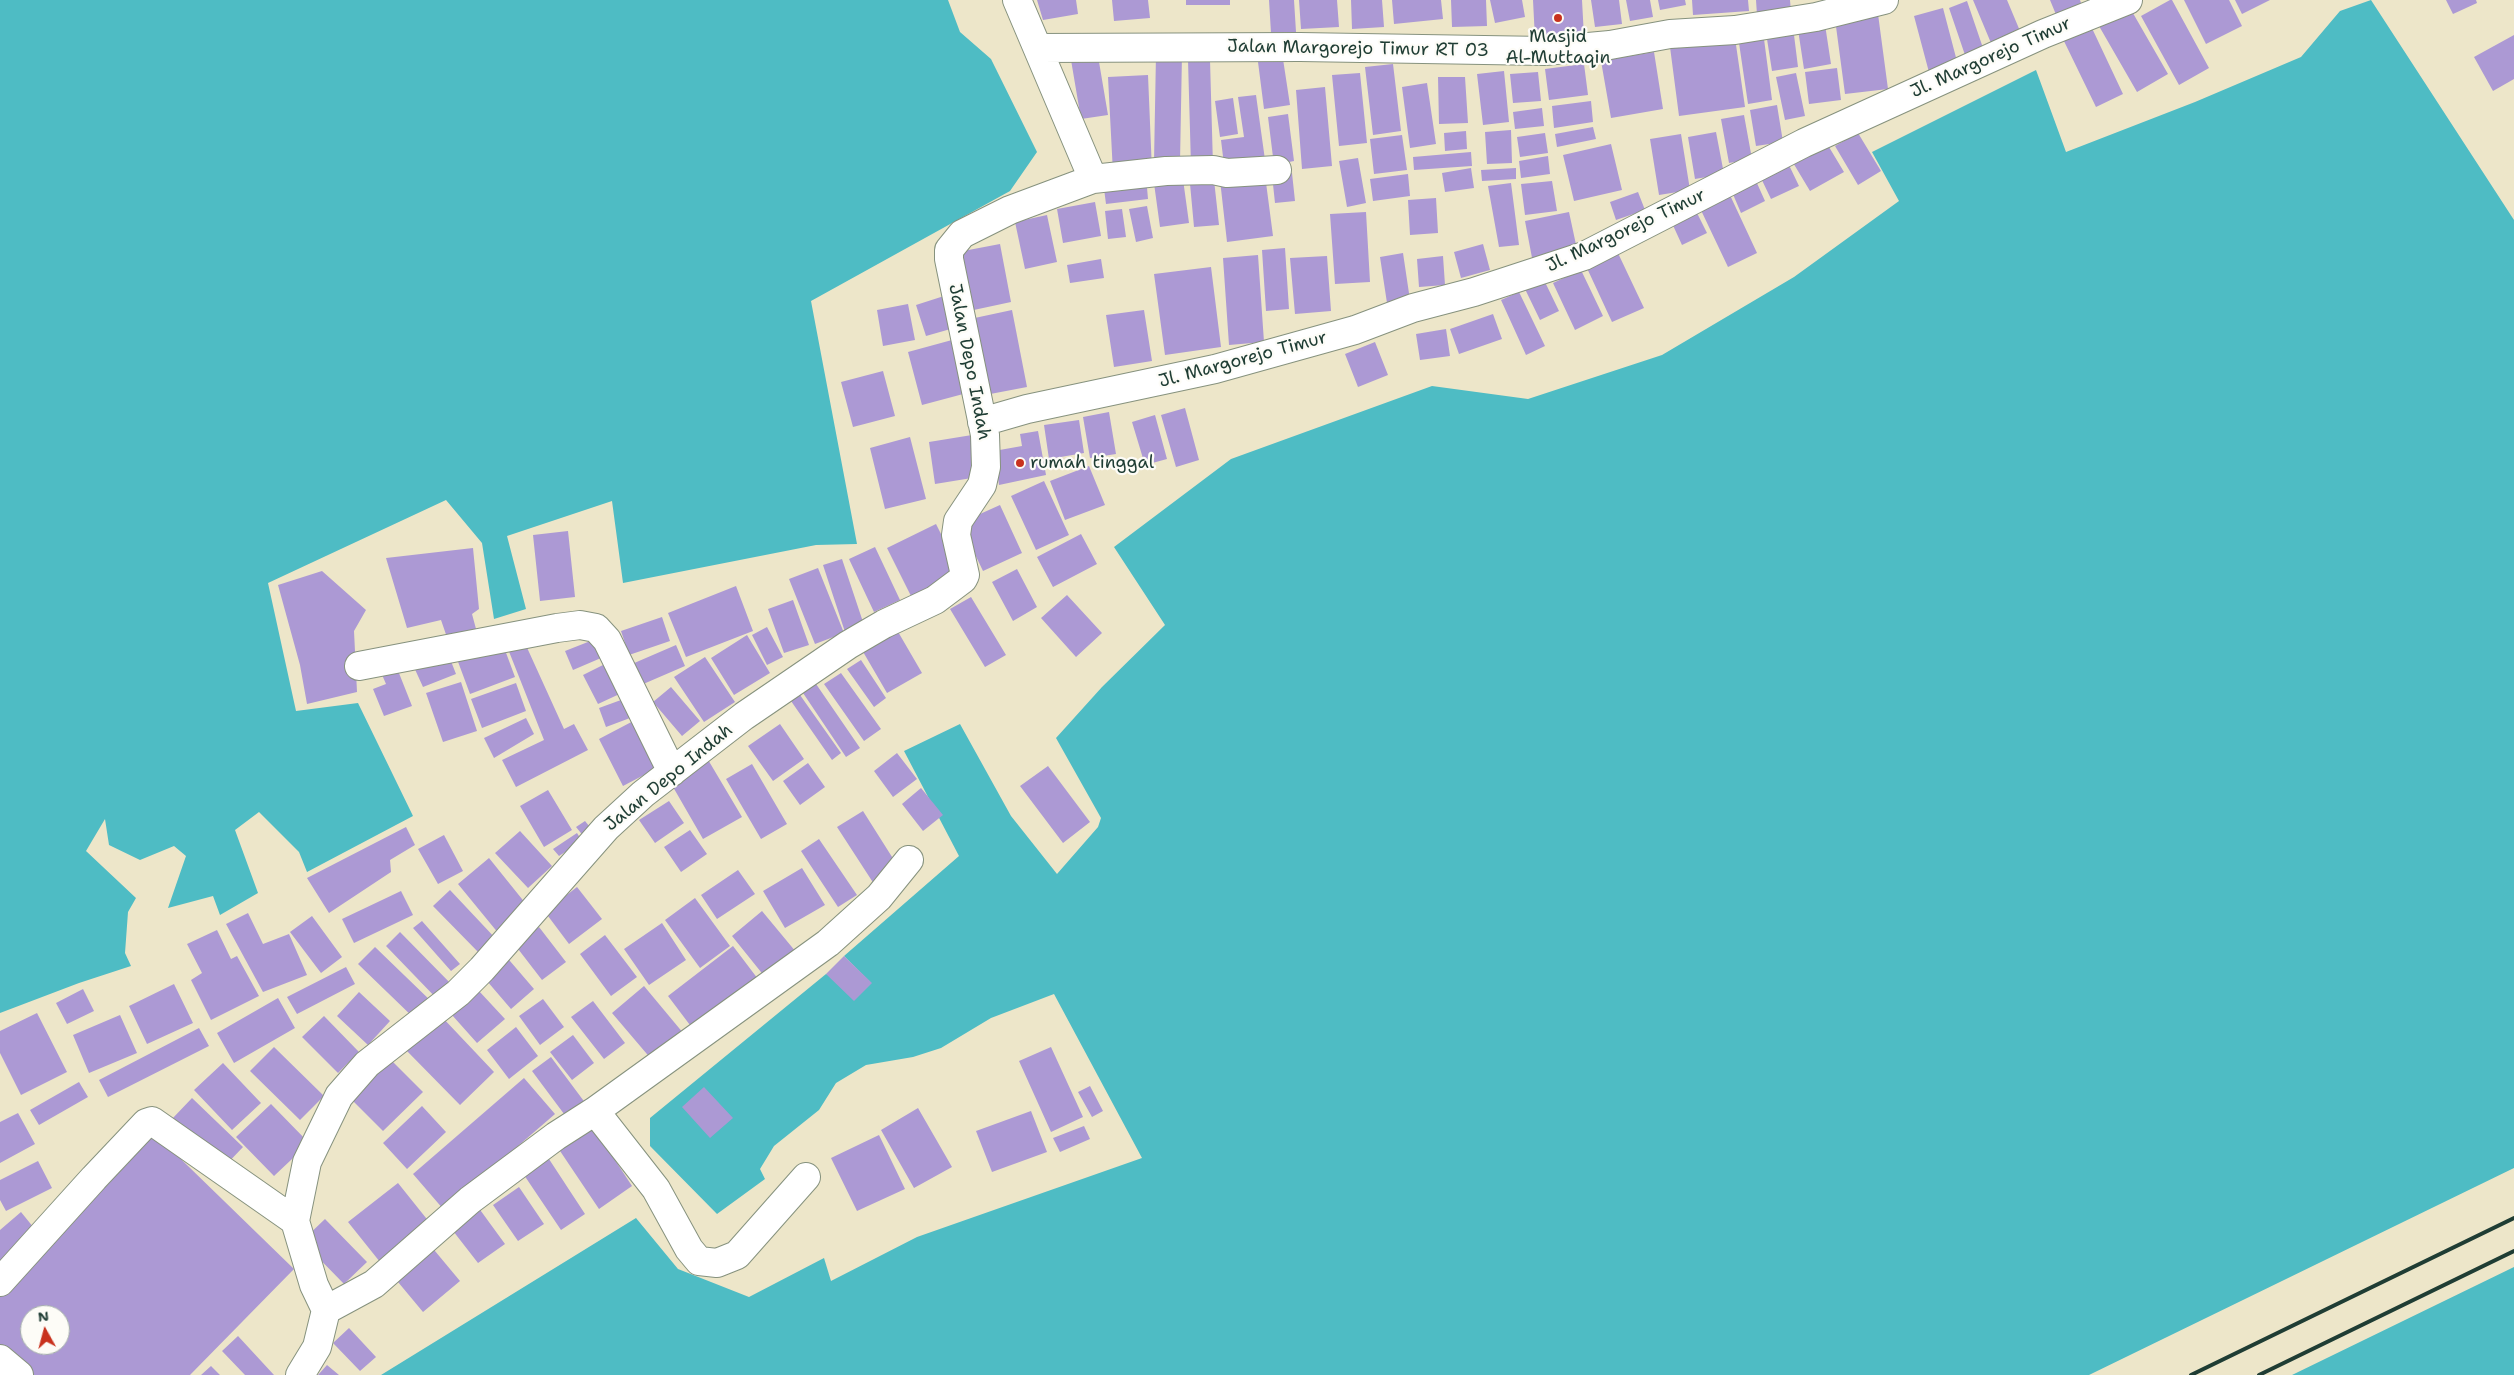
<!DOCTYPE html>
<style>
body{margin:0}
#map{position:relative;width:2514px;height:1375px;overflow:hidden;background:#ede6c9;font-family:"Shantell Sans",sans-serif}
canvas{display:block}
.north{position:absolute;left:20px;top:1305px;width:50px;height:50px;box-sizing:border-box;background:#fdfcf7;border:1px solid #a4b0a9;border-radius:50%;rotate:353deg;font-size:14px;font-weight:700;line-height:20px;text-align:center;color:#1f3d34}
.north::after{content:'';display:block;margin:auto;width:18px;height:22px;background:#c8321e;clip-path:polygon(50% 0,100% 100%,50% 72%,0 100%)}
</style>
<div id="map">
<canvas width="2514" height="1375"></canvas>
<div class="north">N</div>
</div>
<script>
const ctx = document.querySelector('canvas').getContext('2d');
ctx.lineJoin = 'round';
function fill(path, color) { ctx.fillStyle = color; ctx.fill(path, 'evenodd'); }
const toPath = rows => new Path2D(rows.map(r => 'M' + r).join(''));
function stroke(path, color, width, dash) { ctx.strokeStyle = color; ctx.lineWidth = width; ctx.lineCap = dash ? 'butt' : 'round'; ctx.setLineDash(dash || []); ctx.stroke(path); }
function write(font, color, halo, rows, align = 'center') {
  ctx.font = font + ' "Shantell Sans",sans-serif'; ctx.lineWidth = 4.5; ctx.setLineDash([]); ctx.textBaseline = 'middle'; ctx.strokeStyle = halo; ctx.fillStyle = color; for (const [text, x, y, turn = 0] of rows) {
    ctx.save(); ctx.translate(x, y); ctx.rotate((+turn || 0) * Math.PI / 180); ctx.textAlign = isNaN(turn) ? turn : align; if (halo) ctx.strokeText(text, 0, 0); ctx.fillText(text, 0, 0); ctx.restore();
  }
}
const water = toPath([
 [0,0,948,0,960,32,991,59,1037,152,1010,191,811,301,857,544,816,545,623,583,612,501,507,536,526,609,494,619,482,543,446,500,268,583,296,711,358,703,413,816,307,872,299,852,259,812,235,830,258,893,220,915,213,896,168,908,186,856,174,846,140,860,109,845,105,819,86,851,136,898,128,912,125,953,131,966,79,983,0,1013],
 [2371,0,2514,220,2514,1168,2089,1375,381,1375,636,1218,678,1269,749,1297,824,1258,831,1281,917,1237,1142,1158,1054,994,991,1018,941,1048,913,1057,866,1065,836,1083,819,1110,774,1146,760,1169,765,1179,717,1214,650,1146,650,1118,826,974,871,983,844,956,959,856,904,751,960,724,1011,816,1057,874,1098,827,1101,818,1056,738,1102,687,1165,625,1114,547,1231,459,1432,386,1528,399,1662,355,1794,277,1899,201,1872,152,2036,70,2066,152,2195,102,2301,57,2340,11],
 [2514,1267,2514,1375,2292,1375]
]);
const building = toPath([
 [1037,0,1076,0,1078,14,1043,20],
 [1112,0,1148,0,1150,18,1114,21],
 [1186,0,1230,0,1230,5,1186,5],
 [1269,0,1294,0,1296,32,1271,33],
 [1299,0,1337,0,1339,27,1301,29],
 [1351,0,1382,0,1384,27,1352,29],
 [1392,0,1441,0,1443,19,1394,24],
 [1451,0,1486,0,1487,26,1452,27],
 [1490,0,1522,0,1525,17,1495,23],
 [1533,0,1582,0,1584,37,1535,39],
 [1591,0,1619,0,1622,24,1595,27],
 [1626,0,1650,0,1653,17,1630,21],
 [1658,0,1685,0,1686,5,1660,10],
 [1692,0,1748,0,1749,11,1693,15],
 [1756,0,1790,0,1791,12,1757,15],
 [1973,0,2007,0,2020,31,1991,43],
 [2050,0,2080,0,2082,6,2057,17],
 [2170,0,2172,0,2209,68,2179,85,2141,16],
 [2184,0,2229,0,2242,26,2206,44],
 [2235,0,2270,0,2242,14],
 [2446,0,2476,0,2477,3,2453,14],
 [1967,1,1983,48,1965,55,1949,8],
 [1943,8,1959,69,1930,76,1914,16],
 [2130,8,2168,74,2137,92,2099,26],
 [1878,14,1888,89,1845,94,1835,19],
 [1824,18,1831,64,1804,69,1797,23],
 [2090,24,2123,94,2096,107,2062,37],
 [1794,35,1798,67,1772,71,1767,39],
 [2514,35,2514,79,2493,91,2474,57],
 [1735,38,1745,107,1679,116,1670,47],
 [1764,39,1772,100,1748,104,1739,43],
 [1654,52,1663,109,1611,118,1601,61],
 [1156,54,1182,54,1180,162,1154,162],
 [1098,56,1108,115,1081,119,1071,60],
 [1283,59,1290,105,1264,109,1258,62],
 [1188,60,1210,60,1213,166,1191,166],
 [1393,64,1401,131,1373,135,1365,67],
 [1584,64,1588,95,1549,100,1545,69],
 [1837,68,1841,100,1809,104,1805,72],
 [1504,71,1509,122,1483,125,1477,74],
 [1538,72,1541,101,1513,103,1510,74],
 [1360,73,1367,143,1339,146,1332,75],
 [1796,73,1805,116,1785,120,1776,77],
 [1148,75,1152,171,1113,173,1108,77],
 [1438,77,1465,77,1468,123,1439,124],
 [1427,83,1436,144,1410,148,1402,87],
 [1325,87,1332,166,1302,169,1296,90],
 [1256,95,1266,167,1225,173,1221,140,1244,137,1238,97],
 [1233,98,1238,134,1220,137,1215,101],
 [1591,101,1593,122,1554,128,1552,106],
 [1777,105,1783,142,1756,146,1750,110],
 [1542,108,1544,126,1515,129,1513,112],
 [1288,114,1294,161,1274,165,1268,117],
 [1744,115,1752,159,1729,163,1721,119],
 [1593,127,1596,139,1557,147,1555,134],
 [1511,130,1512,163,1487,164,1485,132],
 [1466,131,1467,149,1445,151,1444,133],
 [1716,132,1724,174,1695,179,1688,137],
 [1545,133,1548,153,1520,157,1517,137],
 [1858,133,1881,171,1858,185,1835,146],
 [1681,134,1690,190,1659,195,1650,139],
 [1402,135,1407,170,1374,174,1370,139],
 [1826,142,1844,172,1810,191,1792,161],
 [1611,144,1622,190,1574,201,1563,155],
 [1471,152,1472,166,1414,170,1413,157],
 [1548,156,1550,174,1521,178,1519,161],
 [1358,158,1366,203,1347,207,1339,161],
 [1788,163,1799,186,1771,199,1760,176],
 [1471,168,1474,188,1445,192,1442,173],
 [1516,168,1516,179,1482,181,1481,170],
 [1213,171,1219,225,1194,227,1189,173],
 [1182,172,1189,223,1160,227,1153,176],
 [1292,173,1295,201,1275,203,1272,175],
 [1408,174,1410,196,1373,201,1370,179],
 [1265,175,1273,236,1227,242,1220,180],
 [1146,176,1148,199,1106,204,1103,181],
 [1552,181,1557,211,1525,215,1521,184],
 [1756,181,1765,201,1741,213,1732,192],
 [1511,183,1519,245,1499,247,1488,186],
 [1638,192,1645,210,1616,220,1610,202],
 [1729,193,1757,253,1728,267,1699,206],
 [1436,198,1438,233,1410,235,1408,200],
 [1095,202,1101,236,1063,243,1057,209],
 [1147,206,1153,238,1136,242,1129,209],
 [1122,209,1126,237,1108,239,1105,211],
 [1695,209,1707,233,1682,245,1671,221],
 [1366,212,1370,282,1335,284,1330,214],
 [1569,212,1578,254,1533,263,1525,221],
 [1047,215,1057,262,1025,269,1015,222],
 [1000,244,1011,302,969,311,958,252],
 [1483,244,1490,270,1461,278,1454,252],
 [1285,248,1289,309,1266,311,1262,250],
 [1617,251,1644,308,1612,322,1586,266],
 [1403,253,1410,300,1387,303,1380,257],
 [1258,255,1264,342,1229,345,1223,258],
 [1327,256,1331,311,1295,314,1290,258],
 [1443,256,1445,285,1419,287,1417,259],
 [1101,259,1104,278,1070,283,1067,265],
 [1211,267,1221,347,1165,355,1154,274],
 [1581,270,1603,316,1575,330,1553,283],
 [1544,280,1559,311,1540,320,1525,289],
 [1519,292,1545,346,1526,355,1501,300],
 [944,296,954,328,926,336,916,305],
 [908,304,915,340,883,346,877,310],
 [1012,310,1027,387,985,395,970,319],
 [1144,310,1152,361,1114,367,1106,315],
 [1493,314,1502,339,1459,354,1450,329],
 [1446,329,1450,356,1420,360,1416,334],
 [952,340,967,393,922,405,908,352],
 [1375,342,1388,375,1358,387,1345,354],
 [883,371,895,416,853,427,841,382],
 [1185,408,1199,460,1176,467,1161,415],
 [1109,412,1116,454,1090,458,1083,417],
 [1155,415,1167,459,1145,465,1132,422],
 [1079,420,1084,453,1049,459,1044,425],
 [1038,431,1046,475,999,485,994,451,1022,446,1020,434],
 [972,435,978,477,935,484,929,442],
 [910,437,926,499,885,509,870,448],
 [1089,466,1105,505,1065,520,1050,481],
 [1044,481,1069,535,1036,550,1011,496],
 [1000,505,1022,553,983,571,960,523],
 [936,524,960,572,911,596,887,548],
 [568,531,575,597,540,601,533,535],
 [1081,534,1097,564,1053,587,1037,557],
 [875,547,900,600,874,612,849,559],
 [473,548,479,609,472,614,479,640,450,646,441,620,407,628,386,558],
 [842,559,864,625,845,632,823,565],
 [818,568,844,633,815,644,789,579],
 [1017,569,1037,607,1013,621,992,582],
 [322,571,366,610,354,631,357,692,307,704,300,665,278,585],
 [736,586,753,631,686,657,668,613],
 [1067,595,1102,633,1076,657,1041,618],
 [971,597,1006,655,985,667,950,609],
 [793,600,809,645,784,653,768,609],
 [662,617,670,641,629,655,621,631],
 [767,627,783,657,767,665,752,635],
 [897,630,922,673,887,693,862,650],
 [747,635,770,673,734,695,711,658],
 [593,640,601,658,573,670,565,651],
 [524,641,564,729,574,724,588,750,516,787,502,760,544,740,508,649],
 [502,642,515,677,470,694,457,659],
 [676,645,685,666,641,685,632,664],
 [447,651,456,674,423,687,413,665],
 [705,657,735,702,704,722,674,677],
 [861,660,886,698,874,707,847,669],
 [611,661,626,691,598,704,583,675],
 [395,663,412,706,384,716,373,689,386,684,380,670],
 [841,673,881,729,864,741,824,684],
 [814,681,860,748,846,757,801,690],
 [461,682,477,731,443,742,426,693],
 [516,683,526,711,482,728,471,699],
 [671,687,700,721,682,736,653,702],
 [800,695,841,753,832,760,791,701],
 [632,696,638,715,606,727,599,708],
 [526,718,534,734,494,758,484,738],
 [639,718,663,765,623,786,599,739],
 [780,724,804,759,773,781,748,746],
 [897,753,917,779,893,797,874,771],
 [707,758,742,817,703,839,669,780],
 [808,763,825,787,800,805,783,781],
 [752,764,787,824,761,839,726,779],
 [1048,766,1090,822,1063,843,1020,786],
 [921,788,943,815,923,831,902,804],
 [548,790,572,830,544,847,520,806],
 [669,801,684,823,655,843,639,820],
 [863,811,899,868,874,884,837,827],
 [585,821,594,832,585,838,576,827],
 [406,827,415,845,390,860,391,872,329,913,307,878],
 [690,830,707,854,681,872,664,847],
 [520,831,552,866,528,888,495,853],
 [577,833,582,841,559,856,553,849],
 [444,835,463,871,438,884,418,849],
 [819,839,857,895,838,907,801,851],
 [489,858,530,909,499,934,458,884],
 [802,868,825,905,785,928,763,891],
 [738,870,755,894,717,919,701,895],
 [577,887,602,919,569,944,545,912],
 [450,890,497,940,481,955,433,906],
 [401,891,413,915,354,943,342,919],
 [695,898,730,946,700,968,665,920],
 [762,911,796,952,765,977,732,936],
 [248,913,263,944,289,934,307,975,263,992,226,924],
 [312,916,342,957,321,973,290,932],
 [422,921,460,964,451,971,413,928],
 [662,923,686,960,649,985,624,949],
 [539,927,566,962,542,980,515,945],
 [217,930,231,959,237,956,259,996,211,1020,191,980,202,973,187,944],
 [400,932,455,988,441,1003,386,946],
 [605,935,637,977,611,996,580,954],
 [733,946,761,983,696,1033,668,996],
 [375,947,434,1004,417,1021,358,964],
 [504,954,534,989,511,1009,481,974],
 [844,956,872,983,854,1001,826,974],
 [346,967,355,984,297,1014,287,997],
 [174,984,193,1023,147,1044,129,1006],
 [644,986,684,1034,652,1060,612,1013],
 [83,989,94,1011,67,1024,56,1003],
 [479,991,505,1019,477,1043,452,1015],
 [359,992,390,1021,368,1045,337,1016],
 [278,998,295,1028,234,1063,217,1033],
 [543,999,564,1027,540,1045,519,1016],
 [593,1001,625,1043,604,1059,571,1017],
 [37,1013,67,1072,21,1095,0,1053,0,1031],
 [120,1015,137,1053,89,1073,73,1035],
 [324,1016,359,1052,338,1073,302,1037],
 [441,1016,494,1072,460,1105,406,1050],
 [516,1027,538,1056,509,1079,487,1050],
 [199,1028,209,1046,108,1097,99,1080],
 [573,1035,594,1063,572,1080,550,1052],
 [274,1047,324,1096,300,1120,250,1071],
 [1051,1047,1083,1117,1051,1132,1019,1061],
 [551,1057,589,1108,570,1122,532,1071],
 [391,1060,423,1092,383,1131,351,1099],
 [223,1063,261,1103,232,1130,194,1090],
 [524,1078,555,1114,444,1210,413,1174],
 [79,1082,88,1097,39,1125,30,1110],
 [1090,1086,1103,1111,1092,1117,1078,1092],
 [704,1087,733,1118,710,1138,682,1107],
 [192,1098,243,1147,223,1168,172,1119],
 [271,1104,309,1143,274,1176,236,1137],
 [422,1106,446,1132,407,1169,383,1143],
 [918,1108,952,1167,914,1188,881,1130],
 [1031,1111,1047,1152,992,1172,976,1131],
 [18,1113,35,1144,0,1163,0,1122],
 [590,1122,632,1186,599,1209,556,1145],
 [1084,1126,1090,1139,1060,1152,1053,1138],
 [152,1131,294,1269,190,1375,29,1375,0,1347,0,1286],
 [30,1315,60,1315,60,1345,30,1345],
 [879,1135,905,1189,857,1211,831,1158],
 [547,1156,585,1214,561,1230,522,1172],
 [38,1161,52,1188,6,1211,0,1200,0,1180],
 [398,1183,430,1223,380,1262,348,1222],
 [519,1187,544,1224,518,1241,493,1205],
 [478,1207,505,1244,478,1263,450,1227],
 [21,1212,38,1233,0,1277,0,1230],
 [325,1219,367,1262,344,1284,302,1241],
 [430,1245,460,1281,423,1312,393,1276],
 [349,1328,376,1357,360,1371,333,1343],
 [238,1336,274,1375,245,1375,222,1351],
 [327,1365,339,1375,318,1375],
 [211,1366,220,1375,201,1375]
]);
const street = toPath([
 [1039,48,1300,47,1545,51,1610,45,1670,34,1735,30,1816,17,1884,0],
 [1093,179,1166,171,1213,170,1227,173,1277,170],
 [982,422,1027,409,1215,369,1355,330,1413,308,1474,292,1584,256,1804,143,2043,34,2128,0],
 [359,666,557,628,580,625,596,628,607,640,672,772],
 [595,1111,828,943,879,897,909,860],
 [0,1282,94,1178,146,1123,152,1121,295,1221],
 [326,1310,374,1284,470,1200,556,1136,595,1111,656,1189,689,1249,699,1261,717,1263,737,1255,806,1177],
 [0,1359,19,1375],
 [300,1375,317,1347,326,1310,314,1285,295,1221,307,1162,339,1096,367,1064,458,993,482,969,606,828,643,794,744,716,848,645,884,624,935,600,963,579,965,575,956,535,958,521,982,485,986,467,985,435,949,259,949,250,962,234,1010,210,1093,179,1017,0]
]);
const rail = toPath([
 [2191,1375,2514,1218],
 [2259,1375,2514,1251]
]);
const markers = [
 [1558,18,5,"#c8321e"],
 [1020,463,5,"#c8321e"]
];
const poiNames = [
 ["Masjid",1558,37],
 ["Al-Muttaqin",1558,58],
 ["rumah tinggal",1030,463,"left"]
];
const streetNames = [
 ["Jalan Margorejo Timur RT 03",1358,49,1],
 ["Jl. Margorejo Timur",1991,58,-24],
 ["Jl. Margorejo Timur",1626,231,-25],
 ["Jl. Margorejo Timur",1243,360,-15],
 ["Jalan Depo Indah",969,362,79],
 ["Jalan Depo Indah",669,778,-39]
];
fill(water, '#4ebcc4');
fill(building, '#ac99d4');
stroke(street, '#86927e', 30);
stroke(street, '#fff', 28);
stroke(rail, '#1f3d34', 4);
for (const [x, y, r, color] of markers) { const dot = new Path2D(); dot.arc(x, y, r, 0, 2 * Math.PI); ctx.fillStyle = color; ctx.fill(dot); stroke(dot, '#fdfcf7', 2); }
write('18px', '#1f3d34', '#fdfcf7', poiNames);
write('18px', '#1f3d34', '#fdfcf7', streetNames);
</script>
